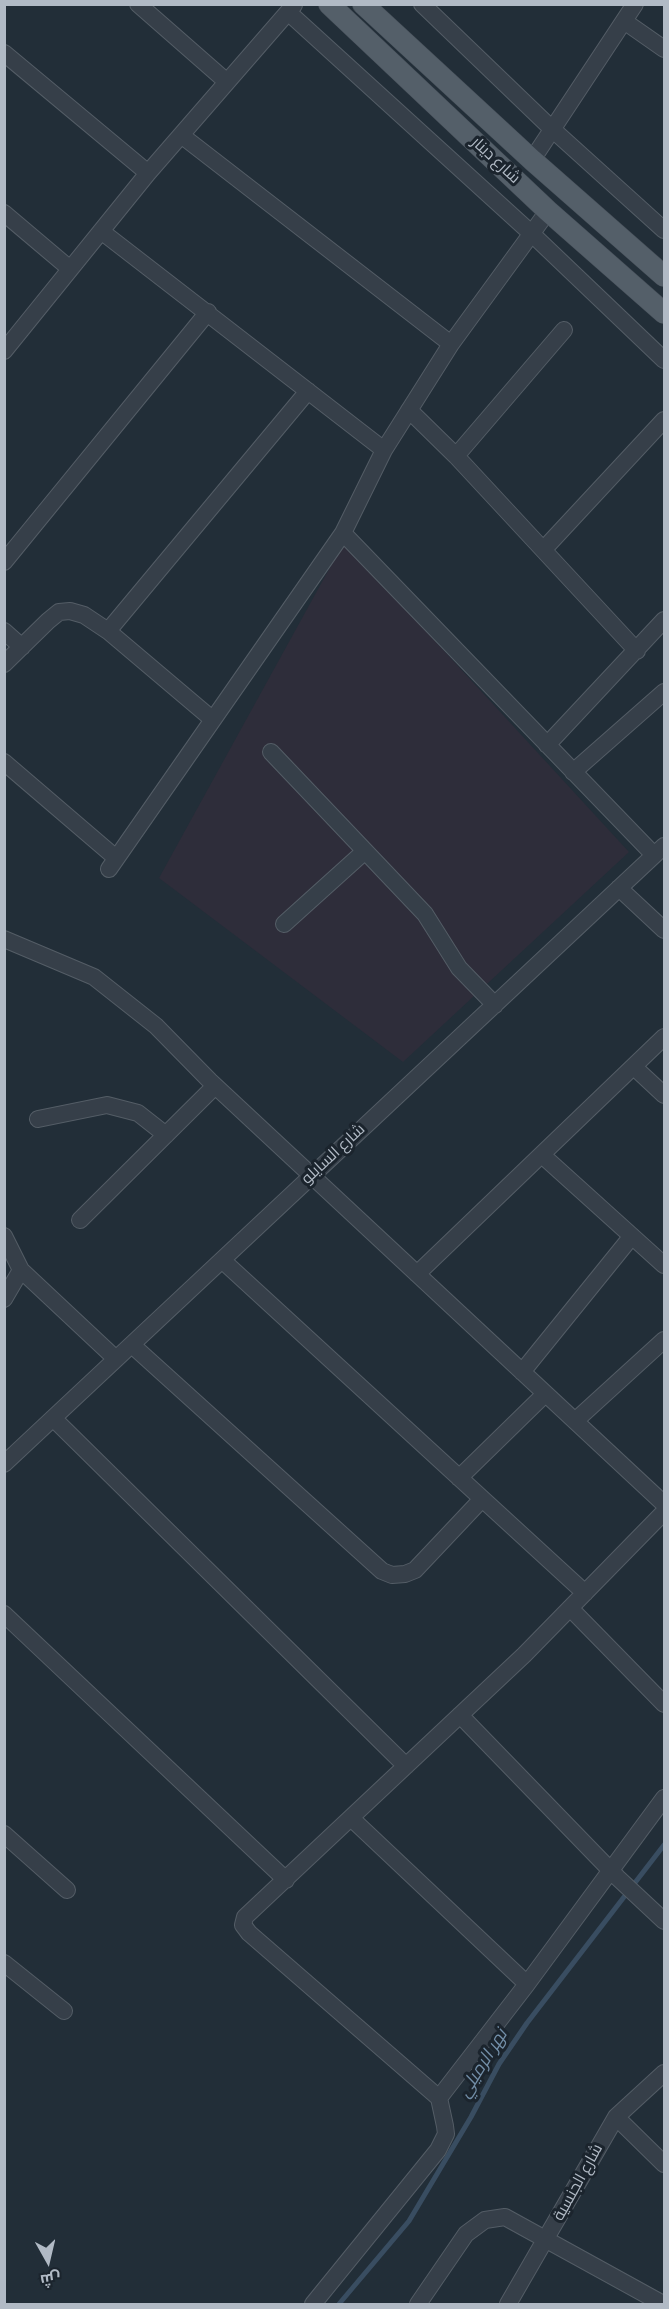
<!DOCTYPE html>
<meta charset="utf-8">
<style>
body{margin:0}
#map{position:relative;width:669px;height:2309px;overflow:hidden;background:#222e38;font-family:"Source Sans 3",Cairo,sans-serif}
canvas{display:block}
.frame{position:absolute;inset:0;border:6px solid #b1bac5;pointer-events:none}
.north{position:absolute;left:18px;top:2231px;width:60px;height:60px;-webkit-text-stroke:4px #1b242d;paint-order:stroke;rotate:172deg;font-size:16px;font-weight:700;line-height:24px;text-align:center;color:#b1bac5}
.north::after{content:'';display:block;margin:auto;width:21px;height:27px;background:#b1bac5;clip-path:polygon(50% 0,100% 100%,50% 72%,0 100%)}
</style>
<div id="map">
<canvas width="669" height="2309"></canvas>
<div class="frame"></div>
<div class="north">ش</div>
</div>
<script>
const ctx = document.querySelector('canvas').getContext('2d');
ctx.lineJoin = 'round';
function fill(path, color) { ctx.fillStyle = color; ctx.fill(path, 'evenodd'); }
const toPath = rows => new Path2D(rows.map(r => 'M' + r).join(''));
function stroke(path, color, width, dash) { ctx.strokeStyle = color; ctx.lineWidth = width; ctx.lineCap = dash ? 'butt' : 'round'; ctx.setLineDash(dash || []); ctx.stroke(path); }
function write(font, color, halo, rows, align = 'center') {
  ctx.font = font + ' "Source Sans 3",Cairo,sans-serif'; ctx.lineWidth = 6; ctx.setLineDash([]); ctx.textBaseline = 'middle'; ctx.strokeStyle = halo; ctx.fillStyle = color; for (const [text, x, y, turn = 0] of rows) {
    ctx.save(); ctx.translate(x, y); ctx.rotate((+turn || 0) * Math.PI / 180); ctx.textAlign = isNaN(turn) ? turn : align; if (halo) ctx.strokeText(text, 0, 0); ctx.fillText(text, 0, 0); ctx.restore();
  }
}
const medical = toPath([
 [344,542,629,852,403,1062,159,878]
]);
const stream = toPath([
 [339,2304,409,2221,471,2117,499,2064,527,2023,664,1845]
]);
const minor = toPath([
 [138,4,227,82],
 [422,4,551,128,664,230],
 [288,12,532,234,664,360],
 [624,21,664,49],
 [4,53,148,173],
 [181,135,451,344],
 [532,160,635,4],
 [4,213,69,268],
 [101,231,384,450],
 [4,351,148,173,294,5],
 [409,410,456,456,637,651],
 [456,456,564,330],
 [343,533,654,855],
 [544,549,664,420],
 [4,562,208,312],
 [4,631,22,647],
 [108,631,308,391],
 [4,664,48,621,59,612,70,611,84,615,108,631,212,719],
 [547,745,664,620],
 [271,752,425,914,459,968,495,1005],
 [4,762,116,858],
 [573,772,664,692],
 [109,869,343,533,384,450,451,344,548,211],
 [619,888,664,930],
 [284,924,365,851],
 [4,939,94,977,156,1026,210,1081,664,1504],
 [634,1067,664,1095],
 [38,1119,107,1105,138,1113,166,1135],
 [542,1155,664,1265],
 [80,1220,215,1086],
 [4,1236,21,1270,116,1359],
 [222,1260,585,1593],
 [417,1274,664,1037],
 [4,1299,21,1270],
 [132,1345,382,1571,392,1575,405,1574,415,1570,482,1499],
 [522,1372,632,1236],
 [53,1418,406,1766],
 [575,1421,664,1340],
 [4,1464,664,846],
 [459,1478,545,1394],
 [570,1608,664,1704],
 [4,1614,286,1880],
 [460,1715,618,1878,664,1921],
 [351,1818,527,1984],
 [4,1834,67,1890],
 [4,1963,64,2011],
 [439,2098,527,1984,664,1798],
 [616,2117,664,2164],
 [313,2304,438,2150,446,2134,445,2126,439,2098,249,1933,243,1925,245,1917,524,1655,664,1512],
 [418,2304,466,2234,485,2220,505,2217,663,2304],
 [508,2304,616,2117,664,2073]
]);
const major = toPath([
 [329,4,548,211,664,313],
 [363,4,532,160,664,276]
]);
const streetNames = [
 ["شارع دينار",495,161,43],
 ["شارع السايلو",334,1155,-43],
 ["شارع الجنسية",579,2183,-61]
];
const waterNames = [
 ["نهر الرميلي",484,2064,-58]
];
fill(medical, '#2e2d3a');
stroke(stream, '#394d61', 5);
stroke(minor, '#545d66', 18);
stroke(major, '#424b55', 22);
stroke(minor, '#363f49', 16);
stroke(major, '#545f69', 21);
write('16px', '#b1bac5', '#1b242d', streetNames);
write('italic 18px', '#728ea7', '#1b242d', waterNames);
</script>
